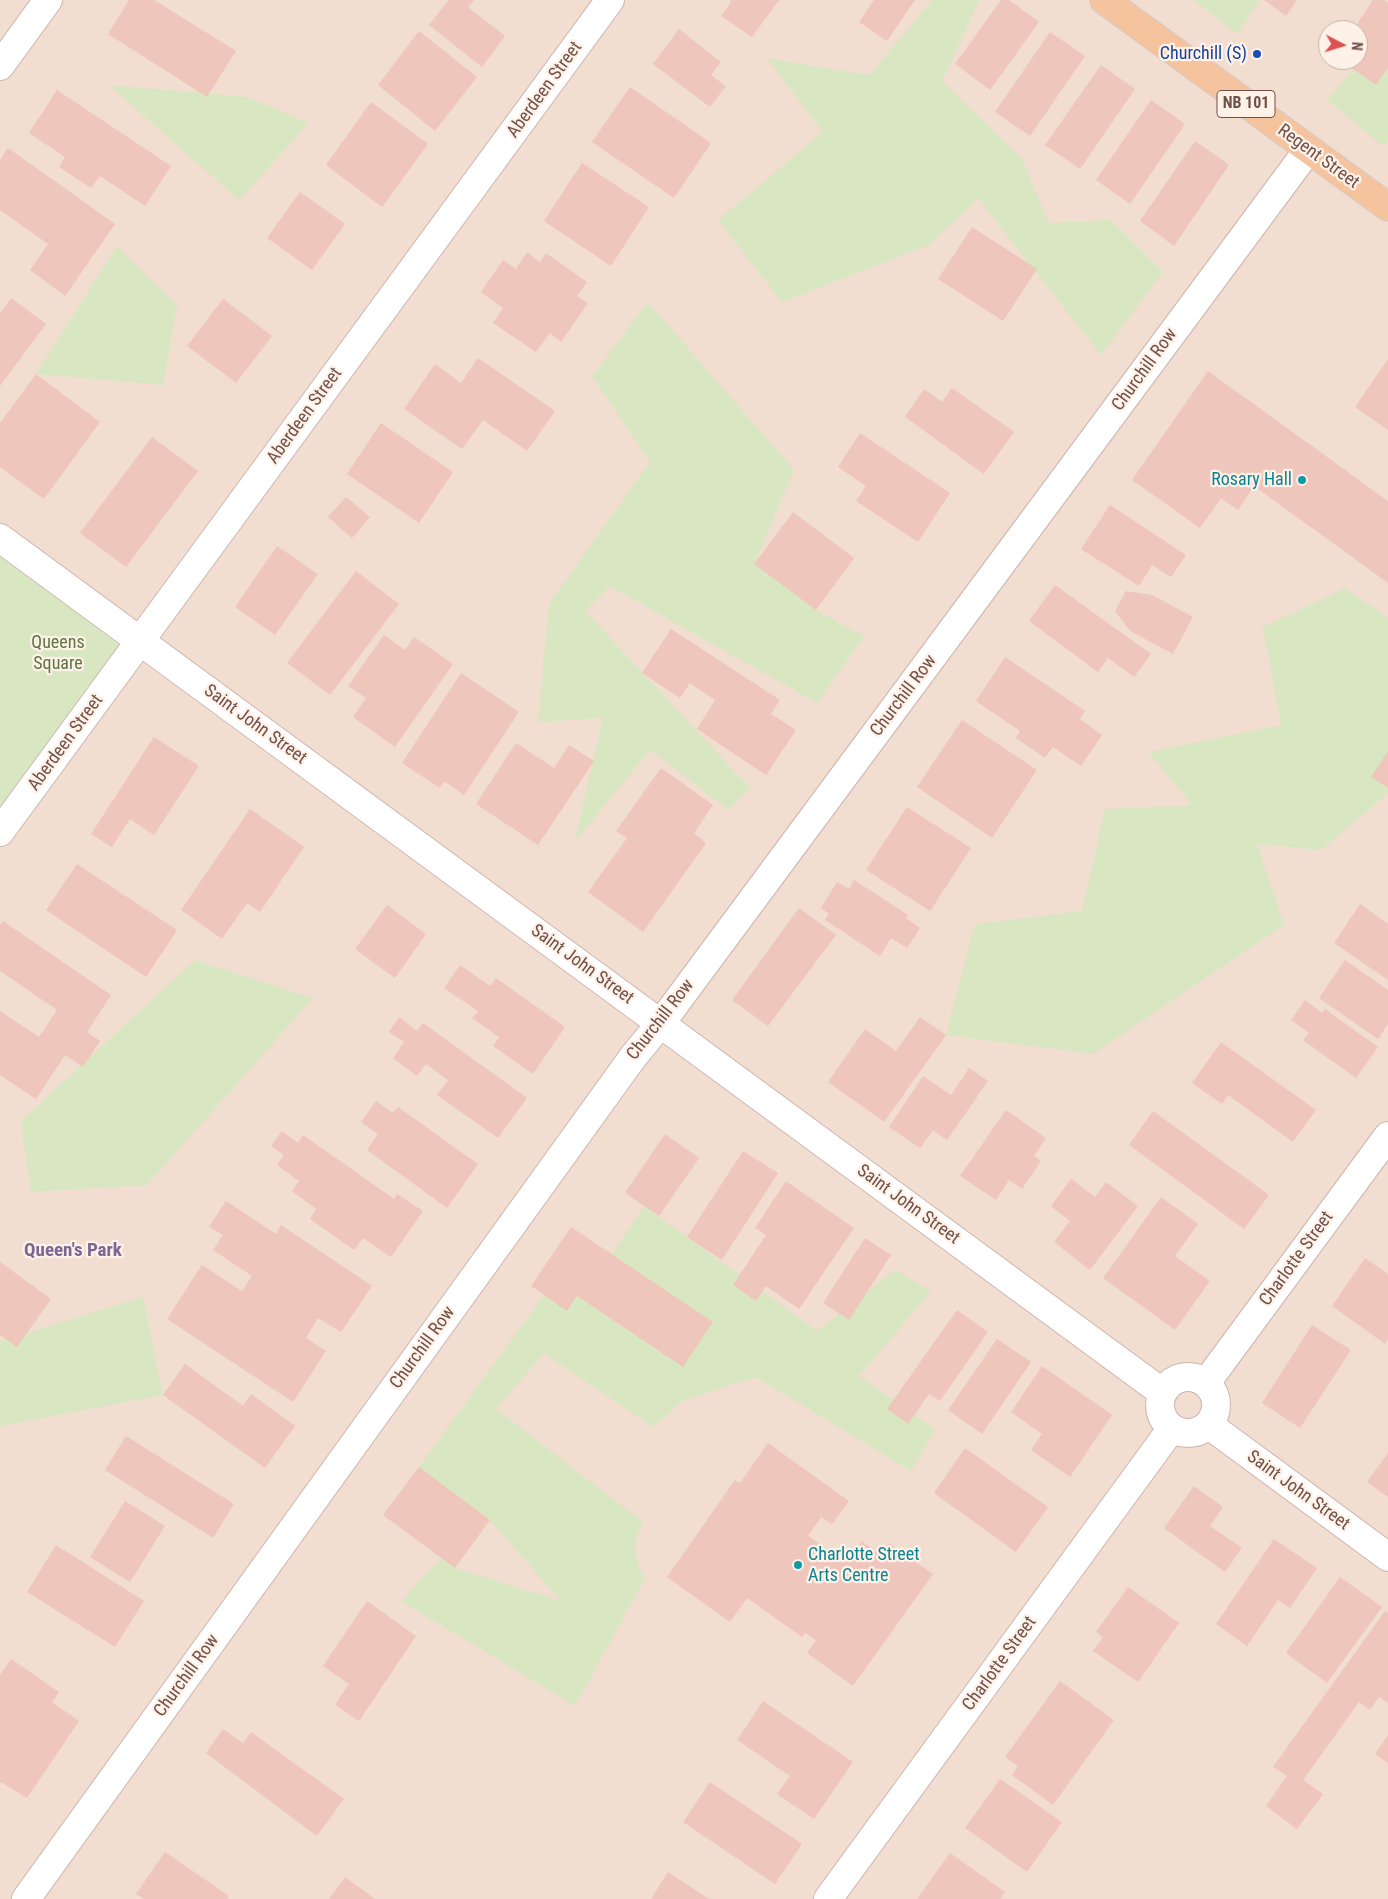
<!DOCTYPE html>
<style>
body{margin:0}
#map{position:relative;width:1388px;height:1899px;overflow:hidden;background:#faece2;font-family:"Roboto Condensed",sans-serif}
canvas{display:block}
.north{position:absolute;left:1318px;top:20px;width:50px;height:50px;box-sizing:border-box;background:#fef1e8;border:1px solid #c5b1a9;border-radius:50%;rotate:95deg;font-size:14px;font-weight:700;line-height:20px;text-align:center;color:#70514a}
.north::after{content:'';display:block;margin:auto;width:18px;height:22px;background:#dd524f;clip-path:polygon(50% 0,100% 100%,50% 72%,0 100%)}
</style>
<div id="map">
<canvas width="1388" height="1899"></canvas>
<div class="north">N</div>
</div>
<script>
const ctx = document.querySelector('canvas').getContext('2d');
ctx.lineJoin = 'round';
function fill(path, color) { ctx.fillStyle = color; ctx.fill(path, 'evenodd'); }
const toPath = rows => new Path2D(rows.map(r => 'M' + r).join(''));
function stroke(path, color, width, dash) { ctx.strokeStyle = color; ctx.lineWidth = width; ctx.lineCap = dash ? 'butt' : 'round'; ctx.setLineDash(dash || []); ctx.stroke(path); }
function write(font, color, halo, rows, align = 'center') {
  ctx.font = font + ' "Roboto Condensed",sans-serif'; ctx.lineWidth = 4.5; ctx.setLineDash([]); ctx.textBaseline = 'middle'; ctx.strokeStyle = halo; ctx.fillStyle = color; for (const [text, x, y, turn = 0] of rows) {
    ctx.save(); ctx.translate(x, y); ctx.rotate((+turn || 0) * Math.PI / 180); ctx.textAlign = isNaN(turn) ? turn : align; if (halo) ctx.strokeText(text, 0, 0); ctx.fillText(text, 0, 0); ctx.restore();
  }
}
const residential = toPath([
 [0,0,1388,0,1388,1899,0,1899],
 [1328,30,1358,30,1358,60,1328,60]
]);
const green = toPath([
 [932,0,979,0,942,81,1021,158,1049,223,1111,220,1163,272,1101,355,978,198,929,245,782,302,718,220,823,132,767,58,870,75],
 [1194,0,1260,0,1237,34],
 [1388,28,1388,139,1383,146,1327,100],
 [109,85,248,97,309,123,239,200],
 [117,246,177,305,163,385,36,374],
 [648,302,794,470,754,564,816,610,864,636,817,703,610,586,585,611,750,788,729,810,650,750,574,843,603,718,538,722,549,604,650,462,592,376],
 [0,538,141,641,0,832],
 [1345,588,1388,618,1388,793,1321,850,1257,844,1284,925,1093,1054,946,1035,975,924,1082,911,1105,809,1192,805,1149,752,1281,725,1263,627],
 [195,960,313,998,147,1185,31,1192,21,1121],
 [644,1206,817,1331,895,1270,931,1291,859,1376,935,1429,911,1471,756,1377,682,1401,653,1427,544,1353,496,1409,643,1522,637,1536,635,1550,638,1565,645,1578,575,1706,401,1601,441,1558,455,1568,561,1601,490,1520,419,1467,544,1295,577,1296,683,1367,712,1322,612,1254],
 [143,1297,163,1395,0,1426,0,1341]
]);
const building = toPath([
 [129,0,154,0,236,51,207,97,108,34],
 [449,0,474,0,468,7,505,36,482,67,429,25],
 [729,0,779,0,752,37,721,16,731,2],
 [874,0,915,0,887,41,859,22],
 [1001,0,1009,0,1039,22,990,90,955,64],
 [1264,0,1297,0,1286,16],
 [1373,0,1384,0,1388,3,1388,68,1376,85,1340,60,1358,60,1358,30,1353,30],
 [679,29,721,62,711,75,726,86,710,107,653,64],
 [419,31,477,77,435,131,378,85],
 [1050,32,1085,56,1030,136,995,112],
 [1101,65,1135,89,1080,169,1045,145],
 [630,87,711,143,674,198,592,142],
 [57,90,171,166,145,206,100,176,91,188,59,167,65,157,29,133],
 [1151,100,1185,124,1130,204,1096,180],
 [371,102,428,144,382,207,326,165],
 [1195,141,1229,165,1174,246,1140,221],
 [8,148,115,224,65,296,30,270,48,244,0,210,0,160],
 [582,163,649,207,611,266,544,221],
 [300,192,345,224,312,270,267,238],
 [972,227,1037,269,1003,321,938,279],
 [527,252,540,262,546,253,587,282,577,296,588,303,561,342,550,333,536,352,493,323,503,308,481,292,503,260,516,269],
 [11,298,46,324,0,386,0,313],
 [223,299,272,336,236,383,187,346],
 [478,358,555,411,527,451,483,420,462,449,404,409,435,364,461,383],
 [1388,359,1388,430,1355,407],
 [1208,371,1388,501,1388,583,1254,486,1238,510,1221,498,1200,528,1132,480],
 [36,374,100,422,44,499,0,467,0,423],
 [952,388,1014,432,984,474,905,417,924,389,942,402],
 [381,423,453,472,419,523,347,474],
 [860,433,950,493,918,542,856,501,866,486,838,467],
 [152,437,198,471,126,567,80,533],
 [346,497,370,517,352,538,328,517],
 [1110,505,1186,555,1171,577,1152,565,1139,586,1081,549],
 [793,512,854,558,816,610,754,564],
 [277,546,318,574,275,635,235,607],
 [356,571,399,604,330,695,287,663],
 [1055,585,1151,654,1134,677,1108,658,1098,672,1029,621],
 [1126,591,1152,595,1193,617,1173,654,1130,631,1115,611],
 [671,629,780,700,771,714,796,730,766,775,697,729,715,700,690,683,680,698,642,673],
 [384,635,405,650,414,637,453,664,395,747,353,717,366,698,348,686],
 [1005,657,1085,711,1080,719,1102,735,1081,766,1053,747,1045,758,1016,738,1020,731,976,701],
 [461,673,519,712,464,795,444,781,440,788,402,763],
 [962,720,1037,770,992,838,917,787],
 [154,737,199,766,154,835,130,819,112,847,91,834],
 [516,743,554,768,569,745,594,761,538,845,476,804],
 [1388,751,1388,788,1371,777],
 [661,768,713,805,694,833,706,843,643,932,588,892,627,838,616,831],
 [907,807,971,848,930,911,866,870],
 [250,809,304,847,260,912,247,903,222,939,181,910],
 [77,864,177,930,146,977,46,910],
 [854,880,908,915,906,918,920,928,907,948,891,938,880,956,825,920,829,914,821,908,837,882,849,889],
 [1360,904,1388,924,1388,980,1334,943],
 [387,905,426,934,395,978,355,949],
 [799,908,836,935,768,1026,732,1000],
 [3,921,111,995,87,1032,100,1041,83,1067,65,1055,36,1099,0,1075,0,1011,39,1037,57,1010,0,971,0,925],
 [1345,960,1388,990,1388,1024,1378,1039,1319,998],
 [460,965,490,986,496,978,565,1027,533,1074,493,1046,499,1037,472,1018,478,1011,444,988],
 [1305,1000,1322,1013,1325,1009,1378,1047,1356,1078,1303,1040,1309,1033,1291,1020],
 [399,1017,417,1031,423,1023,527,1098,498,1138,437,1095,448,1080,426,1064,417,1076,393,1058,404,1042,389,1032],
 [920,1017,946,1035,884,1122,828,1082,865,1029,896,1051],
 [1221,1042,1316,1110,1293,1142,1228,1095,1222,1104,1192,1083],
 [969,1068,988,1081,947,1140,933,1130,920,1148,889,1127,923,1076,951,1095],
 [376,1101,393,1113,398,1107,478,1164,447,1208,367,1150,378,1134,361,1122],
 [1006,1110,1046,1138,1034,1156,1041,1161,1022,1189,1009,1180,996,1200,960,1176],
 [1153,1111,1269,1195,1244,1229,1129,1145],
 [282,1131,298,1143,303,1135,394,1199,397,1194,423,1211,391,1257,363,1238,354,1250,310,1219,316,1209,292,1191,299,1181,277,1165,284,1155,271,1146],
 [665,1134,699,1158,659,1216,625,1193],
 [743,1151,778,1173,722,1260,687,1237],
 [1071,1179,1095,1197,1106,1182,1138,1206,1090,1270,1054,1242,1070,1221,1051,1206],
 [786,1181,854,1228,799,1309,766,1286,756,1301,733,1285,766,1235,755,1228],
 [1161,1197,1198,1224,1175,1256,1210,1281,1175,1330,1103,1278],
 [226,1201,276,1234,281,1225,372,1286,341,1332,318,1318,306,1338,326,1351,293,1402,167,1319,202,1265,242,1291,252,1276,213,1250,223,1235,209,1227],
 [571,1227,713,1322,683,1367,577,1296,567,1311,531,1286],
 [865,1238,891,1255,849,1320,823,1303],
 [1365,1258,1388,1274,1388,1339,1385,1344,1332,1306],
 [0,1262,51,1299,17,1347,0,1335],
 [957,1310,988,1332,940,1401,929,1394,908,1424,887,1409],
 [1312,1325,1351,1350,1300,1428,1262,1403],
 [997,1339,1031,1362,982,1434,948,1410],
 [185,1364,243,1406,251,1394,295,1426,265,1468,163,1395],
 [1042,1366,1112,1415,1070,1477,1031,1450,1042,1434,1011,1412],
 [126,1436,234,1504,213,1538,105,1470],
 [768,1443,849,1501,832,1524,821,1517,808,1536,837,1556,841,1551,850,1557,862,1541,880,1555,889,1543,933,1574,853,1686,807,1653,816,1640,805,1633,802,1637,747,1598,730,1622,667,1577,735,1480,740,1483],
 [965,1448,1048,1507,1016,1552,934,1493],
 [1388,1453,1388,1497,1367,1482],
 [419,1467,490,1520,455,1568,383,1515],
 [1194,1486,1223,1507,1210,1526,1242,1548,1225,1572,1164,1528],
 [125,1501,165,1526,130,1582,90,1557],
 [1274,1539,1317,1568,1290,1608,1278,1600,1247,1646,1216,1624],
 [56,1545,144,1601,115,1647,27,1592],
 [1340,1577,1382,1607,1327,1683,1286,1653],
 [1128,1587,1179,1623,1138,1682,1093,1651,1103,1637,1096,1632],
 [367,1601,416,1636,359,1721,335,1705,349,1684,323,1666],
 [1385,1611,1388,1613,1388,1703,1379,1697,1370,1710,1359,1702,1303,1780,1323,1794,1297,1829,1266,1806,1287,1776,1273,1767],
 [11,1659,59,1692,52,1702,79,1721,27,1798,1,1782,0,1783,0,1675],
 [1060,1681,1114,1720,1053,1805,1012,1775,1018,1766,1005,1757],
 [763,1701,853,1762,814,1819,777,1794,790,1776,737,1740],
 [223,1729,243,1743,251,1732,344,1799,317,1836,206,1753],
 [1388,1735,1388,1763,1375,1754],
 [1000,1779,1062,1822,1027,1872,965,1828],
 [710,1782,802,1844,775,1884,683,1822],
 [165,1852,229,1896,227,1899,144,1899,136,1894],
 [950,1853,1005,1892,1000,1899,917,1899],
 [668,1872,709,1899,651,1899],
 [345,1877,375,1899,329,1899]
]);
const minor = toPath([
 [0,66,48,0],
 [0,538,1163,1393],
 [0,832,610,0],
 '1160 1405a28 28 0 1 1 56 0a28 28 0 1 1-56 0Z',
 [1206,1383,1388,1136],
 [1209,1425,1388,1557],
 [26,1899,633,1057,661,1023,1308,150],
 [828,1899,1172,1428]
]);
const major = toPath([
 [1104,0,1388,207]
]);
const markers = [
 [1257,54,5,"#1a4fb4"],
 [1302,480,5,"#0f9aa8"],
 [798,1565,5,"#0f9aa8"]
];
const shields = [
 [1246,104,58]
];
const shieldNames = [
 ["NB 101",1246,104]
];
const transitNames = [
 ["Churchill (S)",1247,54]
];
const streetNames = [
 ["Aberdeen Street",545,90,-54],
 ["Regent Street",1318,157,36],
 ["Churchill Row",1145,370,-54],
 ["Aberdeen Street",305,416,-54],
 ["Churchill Row",904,696,-53],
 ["Saint John Street",255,725,36],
 ["Aberdeen Street",66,743,-54],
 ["Saint John Street",582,965,36],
 ["Churchill Row",661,1020,-52],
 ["Saint John Street",908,1205,36],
 ["Charlotte Street",1297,1259,-54],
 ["Churchill Row",423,1348,-54],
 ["Saint John Street",1298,1491,36],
 ["Charlotte Street",1000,1664,-54],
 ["Churchill Row",187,1676,-54]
];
const cultureNames = [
 ["Rosary Hall",1292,480],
 ["Charlotte Street",808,1555,"left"],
 ["Arts Centre",808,1576,"left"]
];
const parkNames = [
 ["Queens",58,643],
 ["Square",58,664]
];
const neighbourhoodNames = [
 ["Queen's Park",73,1251]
];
fill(residential, '#f2ddd1');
fill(green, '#d8e7c2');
fill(building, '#eec6bc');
stroke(minor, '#cdb5ad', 30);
stroke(major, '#d4cbc9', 30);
stroke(minor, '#fff', 28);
stroke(major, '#f5c49e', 28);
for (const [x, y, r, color] of markers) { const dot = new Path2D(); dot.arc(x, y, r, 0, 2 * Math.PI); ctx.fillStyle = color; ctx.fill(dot); stroke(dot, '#fef1e8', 2); }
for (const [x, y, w] of shields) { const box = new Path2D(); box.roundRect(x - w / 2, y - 13.5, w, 27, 4); ctx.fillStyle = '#fef1e8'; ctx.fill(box); stroke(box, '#70514a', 1); }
write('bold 16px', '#70514a', null, shieldNames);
write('18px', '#164399', '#fef1e8', transitNames, 'right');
write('18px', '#70514a', '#fef1e8', streetNames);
write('18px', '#0d838f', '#fef1e8', cultureNames, 'right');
write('18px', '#5d7643', '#fef1e8', parkNames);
write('bold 19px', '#7b6694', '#fef1e8', neighbourhoodNames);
</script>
